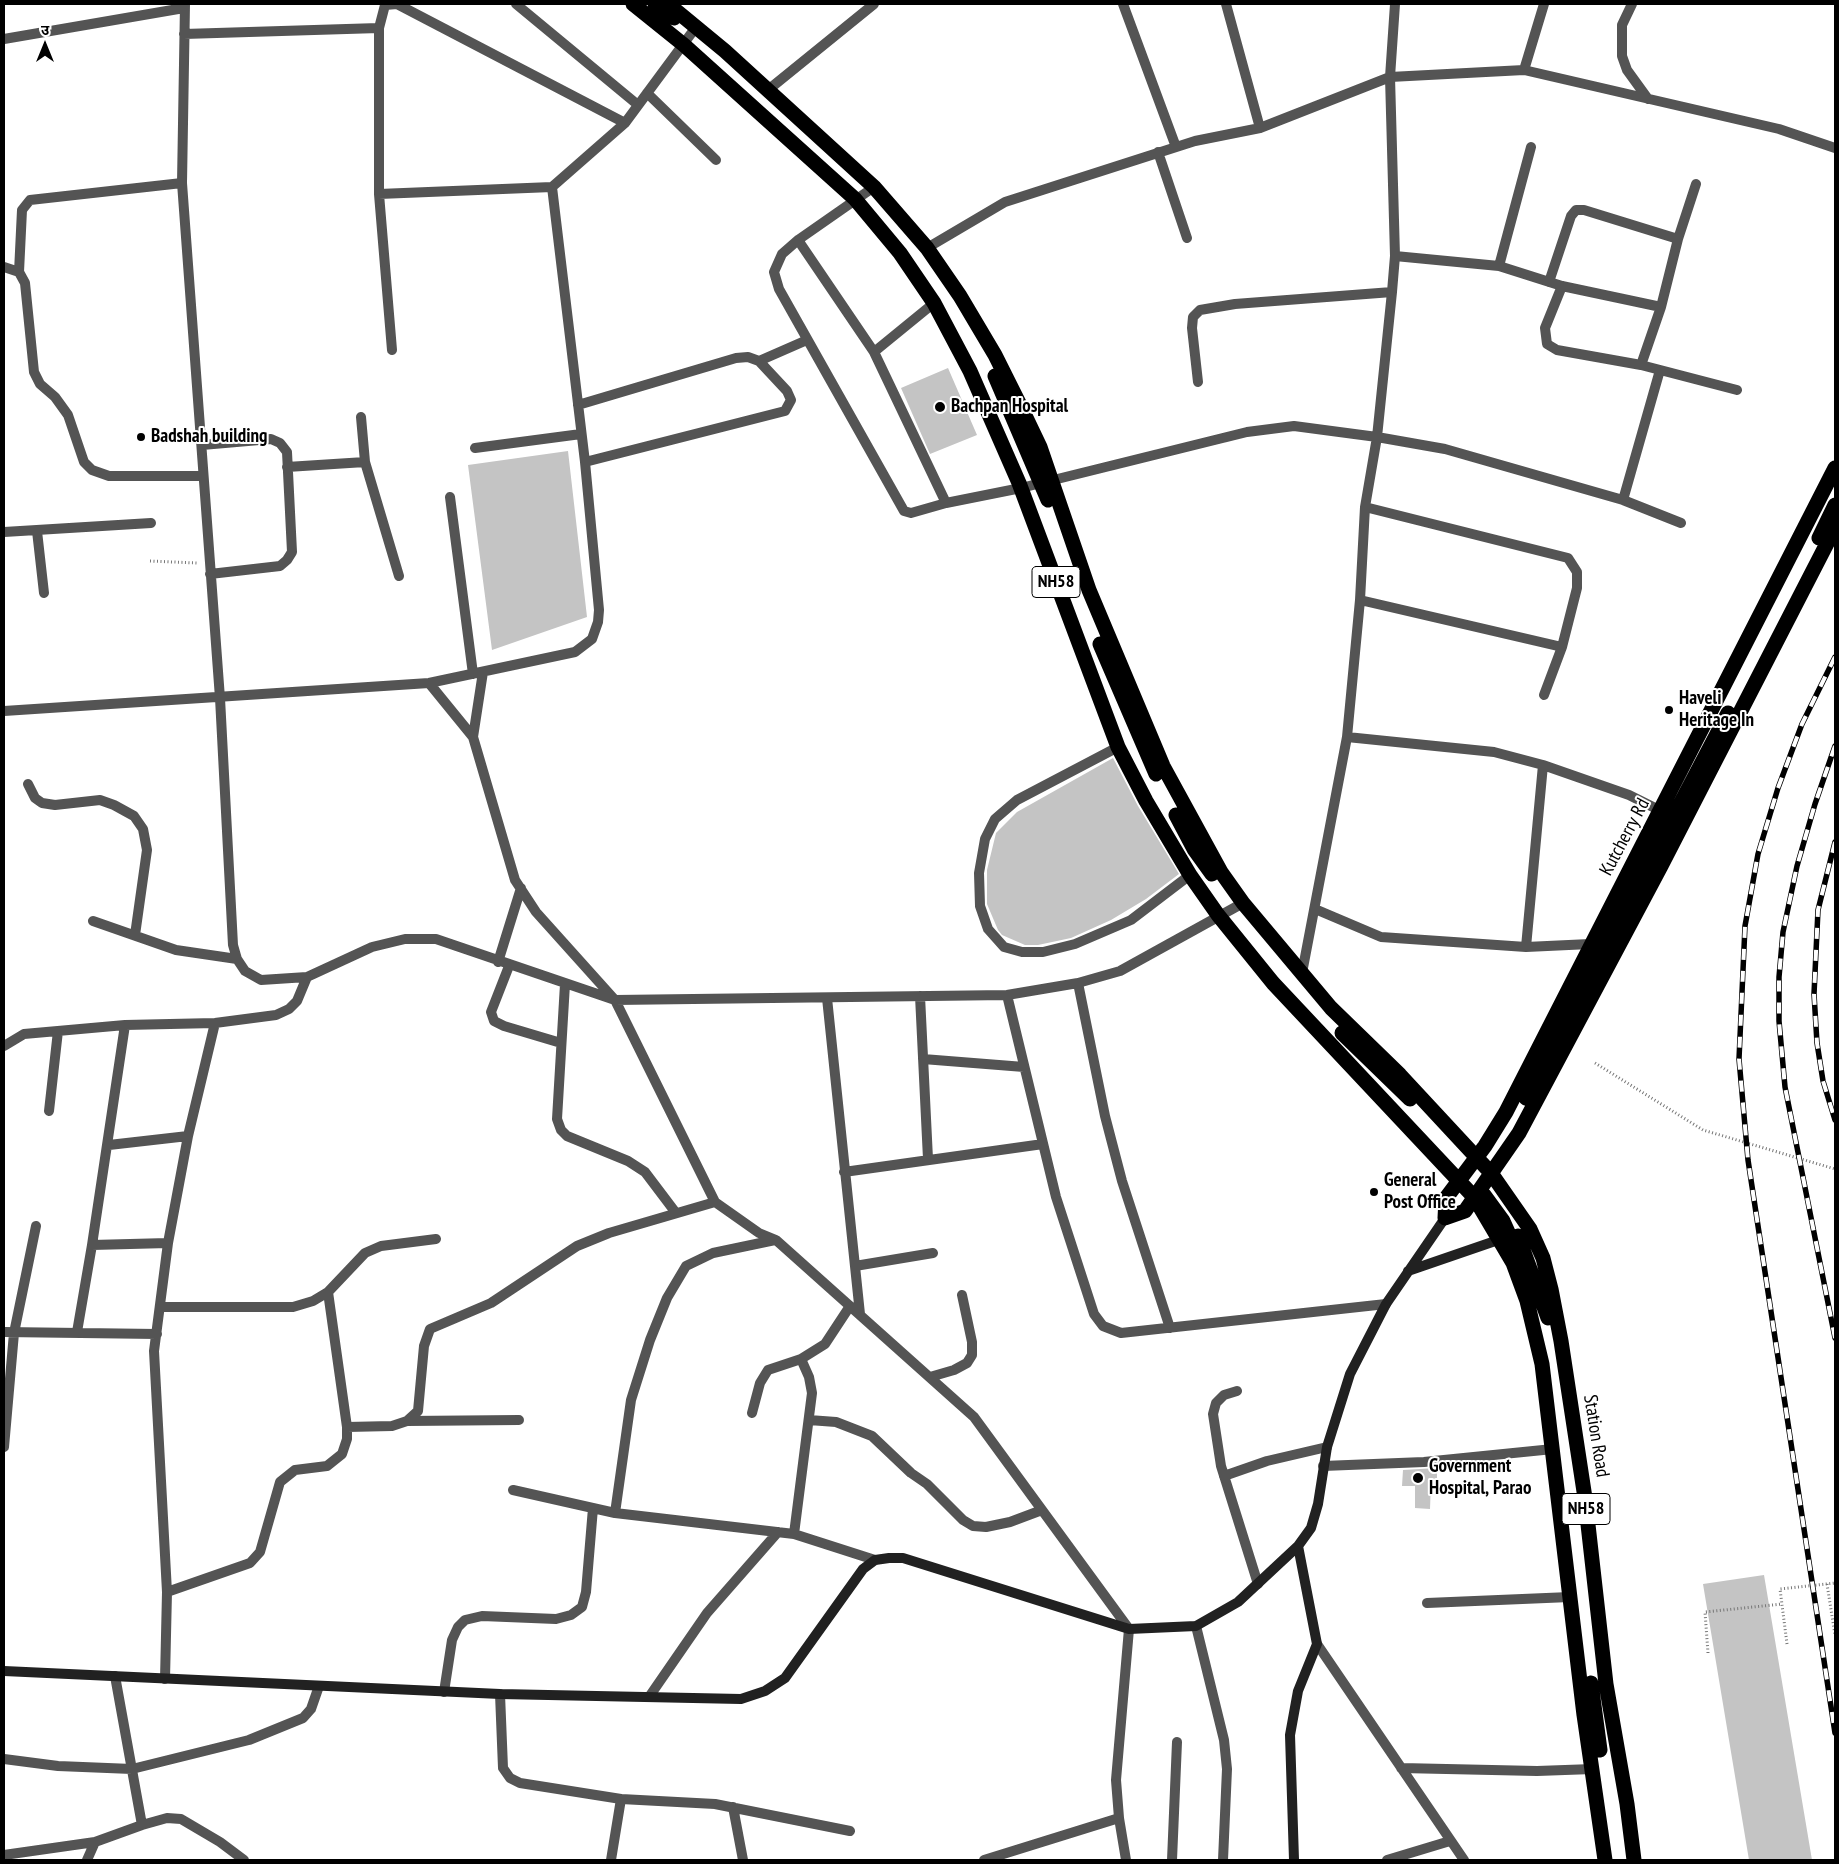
<!DOCTYPE html>
<meta charset="utf-8">
<style>
body{margin:0}
#map{position:relative;width:1839px;height:1864px;overflow:hidden;background:#fff;font-family:"PT Sans Narrow","Noto Sans Devanagari",sans-serif}
canvas{display:block}
.frame{position:absolute;inset:0;border:5px solid #000;pointer-events:none}
.north{position:absolute;left:20px;top:20px;width:50px;height:50px;-webkit-text-stroke:4px #fff;paint-order:stroke;rotate:0deg;font-size:14px;font-weight:700;line-height:20px;text-align:center;color:#000}
.north::after{content:'';display:block;margin:auto;width:18px;height:22px;background:#000;clip-path:polygon(50% 0,100% 100%,50% 72%,0 100%)}
</style>
<div id="map">
<canvas width="1839" height="1864"></canvas>
<div class="frame"></div>
<div class="north">उ</div>
</div>
<script>
const ctx = document.querySelector('canvas').getContext('2d');
ctx.lineJoin = 'round';
function fill(path, color) { ctx.fillStyle = color; ctx.fill(path, 'evenodd'); }
const toPath = rows => new Path2D(rows.map(r => 'M' + r).join(''));
function stroke(path, color, width, dash) { ctx.strokeStyle = color; ctx.lineWidth = width; ctx.lineCap = dash ? 'butt' : 'round'; ctx.setLineDash(dash || []); ctx.stroke(path); }
function write(font, color, halo, rows, align = 'center') {
  ctx.font = font + ' "PT Sans Narrow",sans-serif'; ctx.lineWidth = 4; ctx.setLineDash([]); ctx.textBaseline = 'middle'; ctx.strokeStyle = halo; ctx.fillStyle = color; for (const [text, x, y, turn = 0] of rows) {
    ctx.save(); ctx.translate(x, y); ctx.rotate((+turn || 0) * Math.PI / 180); ctx.textAlign = isNaN(turn) ? turn : align; if (halo) ctx.strokeText(text, 0, 0); ctx.fillText(text, 0, 0); ctx.restore();
  }
}
const building = toPath([
 [948,368,977,435,930,454,901,388],
 [568,451,587,617,492,650,468,465],
 [1113,758,1138,806,1179,874,1146,899,1111,920,1071,938,1038,945,1025,945,1002,935,998,930,987,904,987,870,996,833,1017,812],
 [1437,1468,1437,1482,1431,1482,1430,1509,1415,1508,1415,1486,1402,1486,1403,1470],
 [1764,1575,1812,1860,1749,1860,1703,1584]
]);
const path = toPath([
 [150,561,197,563],
 [1595,1063,1703,1130,1835,1169],
 [1827,1584,1835,1635],
 [1787,1644,1780,1589,1835,1583],
 [1708,1653,1705,1612,1782,1604]
]);
const lane = toPath([
 [768,90,874,4],
 [1118,747,1017,800,995,819,985,839,979,873,980,906,988,929,1004,947,1022,952,1043,952,1075,944,1131,920,1190,875]
]);
const street = toPath([
 [185,4,182,183,220,698,233,945,237,959,245,971,261,980,307,977,372,947,405,939,436,939,615,1000,715,1202,759,1233,776,1240,974,1417,1129,1629,1116,1780,1119,1818,984,1860],
 [516,4,638,105],
 [1123,4,1176,147],
 [1226,4,1260,128],
 [1632,4,1622,25,1622,56,1627,70,1648,99],
 [184,34,379,28],
 [4,39,184,8],
 [1524,70,1544,4],
 [647,93,716,160],
 [1158,152,1187,238],
 [874,187,798,240,782,254,774,272,779,289,904,511,911,513,946,503,1021,488,1247,432,1294,426,1377,437,1445,449,1623,500,1681,523],
 [379,194,552,187],
 [798,240,874,352,946,503],
 [927,248,1005,202,1195,141,1260,128,1390,77,1395,4],
 [1395,256,1499,266,1562,286,1661,307,1641,365],
 [1499,266,1531,147],
 [4,267,19,272,25,283,34,372,40,384,55,397,68,415,84,462,92,470,109,476,202,476],
 [19,272,22,210,30,200,182,183],
 [1549,282,1571,216,1576,210,1584,210,1678,239],
 [1562,286,1545,328,1547,344,1557,350,1641,365,1737,390],
 [1661,307,1678,239,1696,184],
 [392,350,379,194,379,28,385,5,397,4,625,123],
 [874,352,934,303],
 [759,361,807,340],
 [1198,382,1192,328,1193,317,1200,310,1235,304,1392,292],
 [578,405,736,358,748,357,759,361,787,391,791,400,785,411,585,462],
 [361,417,365,462,399,576],
 [202,445,271,439,280,443,287,452,292,552,287,560,280,566,210,574],
 [475,448,581,434],
 [287,467,365,462],
 [450,497,473,674],
 [1623,500,1660,370],
 [1365,507,1568,558,1577,572,1577,588,1562,647,1544,695],
 [37,531,44,593],
 [4,532,151,523],
 [1360,600,1562,647],
 [429,683,473,737,515,880,536,912,615,1000,1007,995,1078,983,1120,971,1243,903],
 [4,711,429,683,575,652,592,639,598,622,599,610,585,462,552,187,625,123,696,27],
 [473,737,483,672],
 [1347,737,1494,752,1543,765,1629,795,1661,811],
 [28,784,35,798,42,803,55,805,100,800,114,805,134,816,143,829,147,850,135,935],
 [1315,909,1381,937,1526,947,1590,944],
 [93,921,176,950,237,959],
 [1526,947,1543,765],
 [498,962,521,888],
 [509,966,491,1012,494,1021,504,1026,561,1043],
 [1302,973,1347,737,1360,600,1365,507,1377,437,1392,292,1395,256,1390,77,1524,70,1779,129,1835,148],
 [1078,983,1105,1116,1122,1181,1170,1328],
 [565,984,557,1119,561,1130,567,1136,628,1161,645,1172,676,1213],
 [1007,995,1056,1197,1094,1314,1103,1326,1121,1333,1386,1304],
 [920,996,928,1159],
 [827,998,860,1314],
 [215,1023,188,1136,168,1243,154,1351,167,1592,250,1563,260,1552,280,1482,295,1470,327,1466,342,1454,347,1439,347,1427,328,1292],
 [125,1025,92,1245,168,1243],
 [4,1046,24,1034,125,1025,215,1023,276,1015,289,1009,297,1001,307,977],
 [923,1059,1024,1067],
 [49,1111,58,1031],
 [109,1145,188,1136],
 [844,1172,1043,1144],
 [855,1266,933,1253],
 [160,1307,293,1307,313,1301,328,1292,365,1253,381,1246,436,1239],
 [4,1332,157,1334],
 [77,1332,92,1245],
 [930,1377,954,1370,967,1363,972,1355,972,1342,962,1295],
 [1237,1391,1224,1395,1216,1403,1213,1414,1221,1466,1258,1584],
 [752,1413,760,1383,768,1370,801,1359,825,1344,850,1306],
 [809,1420,836,1422,872,1436,911,1473,927,1484,963,1520,973,1526,986,1527,1010,1522,1042,1510],
 [407,1421,519,1420],
 [347,1427,392,1426,407,1421,418,1411,424,1346,430,1329,491,1303,577,1246,609,1233,715,1202],
 [4,1447,14,1333,36,1226],
 [1323,1466,1424,1462,1553,1449],
 [1224,1476,1267,1461,1327,1447],
 [513,1490,615,1513,794,1534,875,1560],
 [615,1513,631,1400,650,1340,667,1298,686,1266,713,1253,775,1240],
 [794,1534,812,1393,809,1377,801,1359],
 [1427,1603,1570,1597],
 [1196,1626,1224,1740,1227,1769,1223,1860],
 [1317,1644,1464,1860],
 [165,1679,167,1592],
 [444,1692,452,1640,458,1627,465,1620,482,1616,556,1619,571,1615,582,1607,586,1592,593,1508],
 [500,1694,503,1768,510,1778,520,1783,621,1799,715,1804,850,1831],
 [649,1697,707,1613,778,1532],
 [4,1759,58,1766,132,1769,249,1740,303,1718,311,1709,319,1686],
 [1401,1768,1537,1771,1593,1769],
 [733,1807,743,1860],
 [1119,1818,1126,1860],
 [142,1825,167,1818,181,1819,220,1842,244,1860],
 [4,1855,95,1842],
 [87,1860,95,1842,142,1825,115,1676],
 [611,1860,621,1799],
 [1172,1860,1177,1742],
 [1387,1860,1450,1841]
]);
const secondary = toPath([
 [1408,1271,1504,1238],
 [4,1671,500,1694,741,1699,765,1691,785,1678,863,1569,875,1560,889,1558,903,1558,1129,1629,1196,1626,1238,1602,1298,1546,1311,1528,1318,1504,1327,1447,1350,1374,1386,1304,1445,1218],
 [1294,1860,1290,1735,1298,1691,1317,1644,1298,1546]
]);
const highway = toPath([
 [633,4,684,45,855,199,900,253,934,303,970,371,1019,483,1118,747,1146,801,1190,875,1218,915,1273,983,1474,1197,1513,1263,1527,1301,1542,1364,1584,1715,1605,1860],
 [655,4,674,18],
 [668,4,725,51,874,187,927,248,960,296,995,355,1021,407,1040,447,1089,590,1163,766,1221,872,1243,903,1331,1008,1400,1075,1491,1173,1530,1229,1543,1258,1551,1289,1561,1341,1585,1498,1606,1684,1627,1804,1634,1860],
 [995,376,1048,500],
 [1835,468,1506,1112,1485,1146,1446,1198,1445,1218,1465,1211,1519,1133,1661,866,1835,528],
 [1819,538,1835,505],
 [1100,644,1156,774],
 [1176,815,1194,849,1212,874],
 [1342,1033,1410,1099],
 [1526,1098,1728,713],
 [1484,1195,1503,1221,1516,1250],
 [1518,1236,1548,1318],
 [1591,1683,1600,1750]
]);
const rail = toPath([
 [1835,657,1802,724,1778,788,1758,854,1745,926,1739,1059,1748,1160,1835,1733],
 [1835,746,1815,804,1797,866,1783,932,1779,977,1779,1021,1785,1087,1835,1338],
 [1835,842,1818,910,1814,994,1817,1043,1823,1081,1835,1120]
]);
const markers = [
 [940,407,6,"#000"],
 [141,437,5,"#000"],
 [1669,710,5,"#000"],
 [1374,1192,5,"#000"],
 [1418,1478,6,"#000"]
];
const shields = [
 [1056,582,48],
 [1586,1509,48]
];
const shieldNames = [
 ["NH58",1056,582],
 ["NH58",1586,1509]
];
const poiNames = [
 ["Bachpan Hospital",951,407],
 ["Badshah building",151,437],
 ["Haveli",1679,699],
 ["Heritage In",1679,721],
 ["General",1384,1181],
 ["Post Office",1384,1203],
 ["Government",1429,1467],
 ["Hospital, Parao",1429,1489]
];
const streetNames = [
 ["Kutcherry Rd",1625,837,-62],
 ["Station Road",1596,1436,81]
];
fill(building, '#c4c4c4');
stroke(path, '#767676', 3, [1, 2.5]);
stroke(lane, '#545454', 10);
stroke(street, '#545454', 10);
stroke(secondary, '#212121', 10);
stroke(highway, '#000', 15);
stroke(rail, '#000', 5.5);
stroke(rail, '#fff', 4, [11]);
for (const [x, y, r, color] of markers) { const dot = new Path2D(); dot.arc(x, y, r, 0, 2 * Math.PI); ctx.fillStyle = color; ctx.fill(dot); stroke(dot, '#fff', 2); }
for (const [x, y, w] of shields) { const box = new Path2D(); box.roundRect(x - w / 2, y - 15.5, w, 31, 4); ctx.fillStyle = '#fff'; ctx.fill(box); stroke(box, '#000', 1); }
write('bold 18px', '#000', null, shieldNames);
write('bold 19px', '#000', '#fff', poiNames, 'left');
write('19px', '#000', '#fff', streetNames);
</script>
